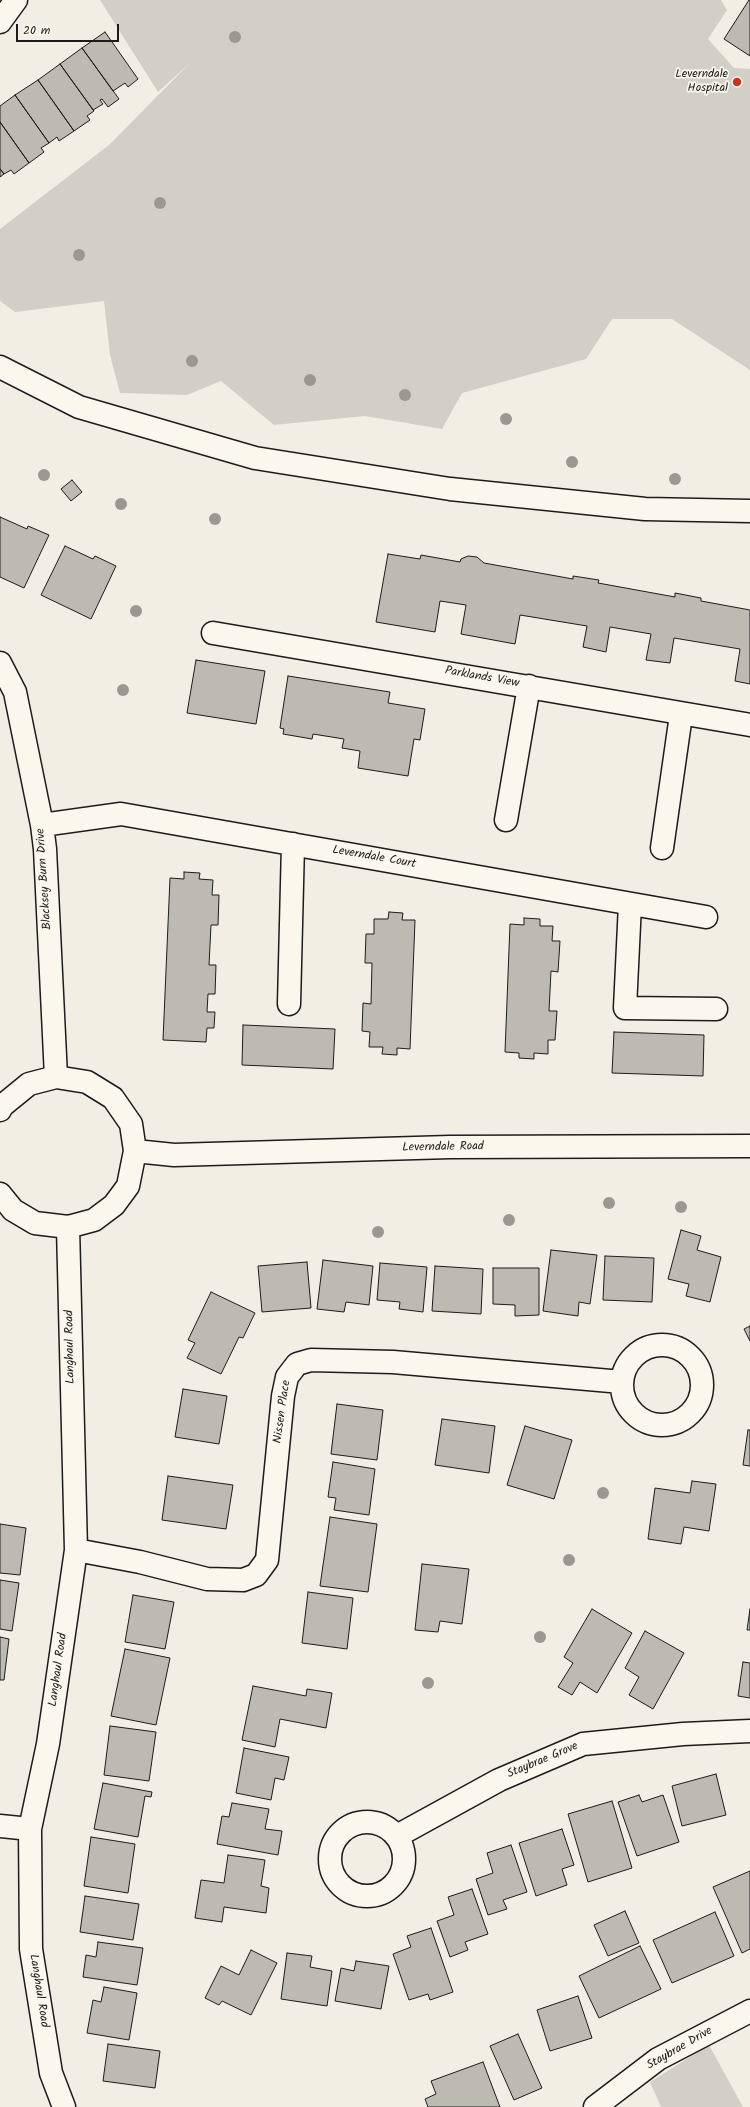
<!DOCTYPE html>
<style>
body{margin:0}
#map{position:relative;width:750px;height:2107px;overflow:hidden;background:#f2eee4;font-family:Kalam,sans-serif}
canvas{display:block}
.scale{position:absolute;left:16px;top:24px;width:103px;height:18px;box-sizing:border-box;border:2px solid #1c1c1c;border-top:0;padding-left:5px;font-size:12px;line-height:14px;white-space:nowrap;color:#1c1c1c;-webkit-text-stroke:3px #fbf7ec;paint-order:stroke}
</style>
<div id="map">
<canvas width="750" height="2107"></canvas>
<div class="scale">20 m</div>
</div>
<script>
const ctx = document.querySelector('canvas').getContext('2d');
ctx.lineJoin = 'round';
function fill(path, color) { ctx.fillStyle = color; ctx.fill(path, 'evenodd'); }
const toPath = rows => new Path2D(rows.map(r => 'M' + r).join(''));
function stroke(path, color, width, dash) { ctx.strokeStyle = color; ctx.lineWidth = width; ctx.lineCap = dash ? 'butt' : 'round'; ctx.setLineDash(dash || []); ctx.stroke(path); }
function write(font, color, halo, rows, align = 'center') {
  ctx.font = font + ' Kalam,sans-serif'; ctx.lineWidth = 3.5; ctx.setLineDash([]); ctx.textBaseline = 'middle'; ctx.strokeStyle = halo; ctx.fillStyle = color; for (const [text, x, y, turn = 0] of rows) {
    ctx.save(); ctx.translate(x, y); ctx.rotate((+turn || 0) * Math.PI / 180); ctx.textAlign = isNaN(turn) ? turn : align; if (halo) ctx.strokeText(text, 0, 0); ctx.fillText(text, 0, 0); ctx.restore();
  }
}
const green = toPath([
 [100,0,721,0,727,10,708,39,734,68,750,69,750,370,672,319,612,319,586,359,462,393,442,429,365,416,274,425,221,381,187,395,120,393,110,355,104,301,15,312,0,301,0,229,109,145,190,63,158,92],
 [709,2045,743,2107,661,2107,650,2082]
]);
const building = toPath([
 [749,0,750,0,750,56,724,39,749,0],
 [105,32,138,79,128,87,125,83,113,91,82,48,105,32],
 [82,48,119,99,108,107,102,99,100,100,103,104,93,110,60,64,82,48],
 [60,64,94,111,87,116,90,120,74,131,38,80,60,64],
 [38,80,74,131,59,141,57,137,49,143,15,95,38,80],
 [15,95,49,143,41,148,44,152,29,163,0,122,0,106,15,95],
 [0,122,29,163,14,174,11,170,4,174,0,169,0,122],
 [0,169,4,174,0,177,0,169],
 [72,480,82,492,71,501,61,489,72,480],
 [0,517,27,529,28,526,49,535,24,588,0,577,0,517],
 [65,546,93,559,95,556,116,566,91,619,41,595,65,546],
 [388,554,420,559,421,555,460,562,461,559,468,556,477,557,484,563,573,579,573,576,599,580,598,583,675,597,675,593,701,598,701,601,750,610,750,684,735,681,740,649,674,638,670,663,646,660,651,634,610,627,606,652,583,647,587,626,520,615,515,644,461,634,466,605,440,601,435,632,376,622,388,554],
 [196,660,265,671,256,724,187,713,196,660],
 [288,676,390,692,388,703,425,709,420,740,414,739,408,776,358,768,360,751,342,748,344,739,313,734,312,739,283,734,284,729,280,728,288,676],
 [184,872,200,873,199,879,213,880,212,895,219,895,218,925,211,925,209,965,216,965,215,994,208,994,207,1012,215,1012,214,1028,207,1028,206,1042,163,1040,170,878,184,879,184,872],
 [389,912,403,913,402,920,415,920,410,1049,397,1048,397,1055,382,1054,383,1047,369,1047,370,1032,362,1031,363,1003,371,1004,372,963,365,963,366,934,374,934,374,919,388,919,389,912],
 [524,918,540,919,540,926,553,926,552,941,560,941,558,972,551,971,549,1011,557,1011,555,1040,548,1040,548,1054,534,1053,534,1059,519,1058,519,1053,505,1052,510,924,524,925,524,918],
 [243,1025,335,1029,333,1069,242,1065,243,1025],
 [614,1032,704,1035,703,1076,612,1073,614,1032],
 [681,1230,701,1236,697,1250,721,1257,710,1302,686,1296,689,1284,668,1279,681,1230],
 [551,1250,597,1255,590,1304,579,1302,578,1316,543,1311,551,1250],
 [605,1256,654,1258,652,1302,603,1300,605,1256],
 [323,1260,373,1266,369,1305,346,1302,344,1312,317,1309,323,1260],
 [307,1262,311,1308,262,1312,258,1266,307,1262],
 [380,1263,427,1267,423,1312,399,1309,400,1302,377,1300,380,1263],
 [435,1266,483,1269,481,1314,432,1311,435,1266],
 [493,1268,539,1268,539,1315,515,1316,515,1305,493,1304,493,1268],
 [211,1292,255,1313,243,1338,239,1337,221,1374,187,1358,195,1343,188,1340,211,1292],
 [750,1326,750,1341,744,1329,750,1326],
 [183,1389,227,1396,219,1444,175,1437,183,1389],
 [337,1404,383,1410,377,1460,331,1454,337,1404],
 [442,1419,495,1426,489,1473,435,1465,442,1419],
 [525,1426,572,1440,554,1499,507,1485,525,1426],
 [748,1430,750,1430,750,1466,743,1465,748,1430],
 [333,1462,375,1469,369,1515,334,1510,336,1498,328,1497,333,1462],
 [168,1476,233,1485,226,1529,162,1520,168,1476],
 [692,1481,716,1484,709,1531,684,1527,681,1544,648,1539,655,1488,690,1493,692,1481],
 [330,1517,377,1524,368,1592,320,1586,330,1517],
 [0,1524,26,1528,20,1575,0,1573,0,1524],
 [422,1564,469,1569,462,1624,440,1621,438,1632,415,1630,422,1564],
 [0,1580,19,1583,12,1631,0,1629,0,1580],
 [308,1592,353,1598,347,1649,302,1643,308,1592],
 [133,1595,174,1602,165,1649,125,1642,133,1595],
 [592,1609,632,1633,597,1693,580,1682,572,1695,558,1687,573,1663,564,1657,592,1609],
 [750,1609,750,1630,747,1630,750,1609],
 [645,1631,684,1653,653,1709,629,1695,639,1677,625,1668,645,1631],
 [0,1637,9,1639,4,1680,0,1680,0,1637],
 [125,1649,170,1658,156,1725,111,1716,125,1649],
 [743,1662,750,1663,750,1698,738,1696,743,1662],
 [253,1686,306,1696,307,1689,332,1693,326,1728,280,1719,275,1747,242,1740,253,1686],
 [110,1726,156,1732,149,1781,104,1775,110,1726],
 [244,1748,289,1757,284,1780,275,1778,271,1800,236,1793,244,1748],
 [716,1774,726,1815,682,1826,672,1786,716,1774],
 [103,1783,152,1792,151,1797,145,1796,138,1837,94,1829,103,1783],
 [639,1795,642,1802,663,1795,679,1842,637,1856,618,1802,639,1795],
 [612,1801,632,1868,588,1882,568,1814,612,1801],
 [232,1803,269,1809,265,1829,282,1831,278,1855,217,1844,222,1816,229,1817,232,1803],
 [562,1829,574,1865,562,1869,567,1885,536,1896,519,1843,562,1829],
 [91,1837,135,1844,128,1893,84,1886,91,1837],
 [511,1845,527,1892,503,1900,507,1909,488,1915,476,1879,493,1873,487,1853,511,1845],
 [228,1855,265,1860,261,1886,269,1888,266,1913,224,1907,222,1922,195,1918,201,1880,224,1883,228,1855],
 [750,1871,750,1949,742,1953,713,1887,750,1871],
 [472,1889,488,1934,465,1942,468,1950,450,1957,437,1921,454,1915,448,1897,472,1889],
 [85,1896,139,1904,133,1940,80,1932,85,1896],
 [625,1911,639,1943,608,1956,594,1925,625,1911],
 [715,1912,734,1956,672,1983,653,1940,715,1912],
 [431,1928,453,1992,430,2000,428,1994,409,2000,393,1954,411,1947,407,1936,431,1928],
 [98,1942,143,1948,137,1985,83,1977,86,1955,96,1957,98,1942],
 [640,1946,661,1989,599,2018,579,1976,640,1946],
 [251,1950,277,1963,251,2015,222,2001,219,2005,205,1998,221,1966,239,1975,251,1950],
 [287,1953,312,1956,310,1967,332,1971,327,2006,281,1999,287,1953],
 [356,1961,389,1966,381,2009,335,2001,341,1968,354,1971,356,1961],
 [104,1987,137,1993,129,2040,87,2033,93,2000,101,2002,104,1987],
 [578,1996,592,2038,550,2051,537,2010,578,1996],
 [518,2034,542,2088,514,2100,490,2046,518,2034],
 [108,2044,160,2051,155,2088,103,2081,108,2044],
 [483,2062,500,2107,428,2107,425,2099,436,2094,431,2081,483,2062]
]);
const minor = toPath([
 [0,22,16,0],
 [0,367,79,407,255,458,450,489,645,509,750,511],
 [213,633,750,725],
 [0,663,15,692,42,825,45,849,56,1077],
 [506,820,529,686],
 [42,825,121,814,706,917],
 [662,848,681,715],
 [630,904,625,1008,716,1009],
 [289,1004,293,844],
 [0,1110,2,1106,29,1084,56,1077,87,1082,113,1098,131,1124,135,1151,128,1186,114,1205,94,1220,68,1227,35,1223,13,1210,0,1194],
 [135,1151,174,1155,450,1147,750,1146],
 '622 1385a40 40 0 1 1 80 0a40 40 0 1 1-80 0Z',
 [76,1550,140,1562,207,1579,243,1580,256,1575,267,1560,283,1396,287,1377,297,1364,311,1360,393,1362,622,1382],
 '330 1859a37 37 0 1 1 74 0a37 37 0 1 1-74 0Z',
 [0,1826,30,1829],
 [397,1836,499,1780,583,1744,683,1734,750,1731],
 [64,2107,51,2073,31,1949,30,1829,48,1744,76,1550,68,1227],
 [595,2107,658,2059,750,2011]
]);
const trees = [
 [235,37],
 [160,203],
 [79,255],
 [192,361],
 [310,380],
 [405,395],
 [506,419],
 [572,462],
 [44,475],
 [675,479],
 [121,504],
 [215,519],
 [136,611],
 [123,690],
 [609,1203],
 [681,1207],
 [509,1220],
 [378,1232],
 [603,1493],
 [569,1560],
 [540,1637],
 [428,1683]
];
const markers = [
 [737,82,5,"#c8321e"]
];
const poiNames = [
 ["Leverndale",728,75],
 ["Hospital",728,89]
];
const streetNames = [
 ["Parklands View",482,678,10],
 ["Leverndale Court",374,858,10],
 ["Blacksey Burn Drive",45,879,-94],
 ["Leverndale Road",443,1148,-1],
 ["Langhaul Road",71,1347,-91],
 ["Nissen Place",283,1412,-82],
 ["Langhaul Road",59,1670,-82],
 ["Staybrae Grove",543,1761,-23],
 ["Langhaul Road",38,1991,81],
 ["Staybrae Drive",680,2049,-30]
];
fill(green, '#d2cfc6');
fill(building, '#bdbab1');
stroke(building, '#1c1c1c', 1);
stroke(minor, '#1c1c1c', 25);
stroke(minor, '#fbf7ec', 22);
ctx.fillStyle = '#9b9892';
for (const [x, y] of trees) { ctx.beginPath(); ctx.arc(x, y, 6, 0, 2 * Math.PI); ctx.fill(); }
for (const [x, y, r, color] of markers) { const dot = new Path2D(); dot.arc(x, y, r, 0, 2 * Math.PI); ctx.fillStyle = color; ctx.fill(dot); stroke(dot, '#fbf7ec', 1.5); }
write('12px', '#1c1c1c', '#fbf7ec', poiNames, 'right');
write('12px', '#1c1c1c', '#fbf7ec', streetNames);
</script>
